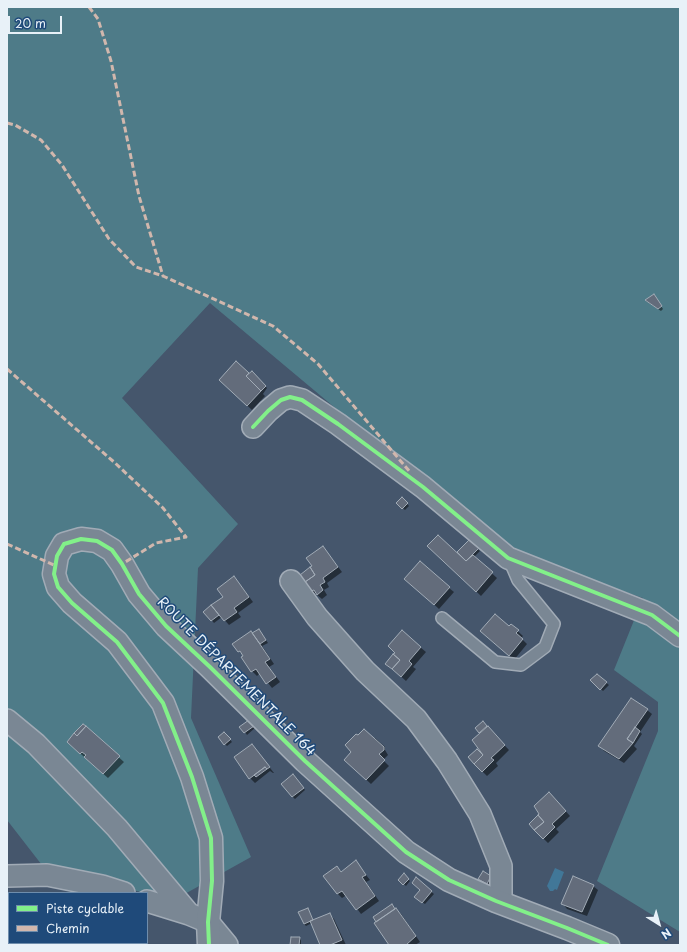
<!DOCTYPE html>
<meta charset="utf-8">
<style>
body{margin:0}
#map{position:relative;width:687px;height:952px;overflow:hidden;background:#45566c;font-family:"Playpen Sans",sans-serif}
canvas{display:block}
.frame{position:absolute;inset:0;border:8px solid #e8f1f8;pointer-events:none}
.legend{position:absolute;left:8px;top:892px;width:140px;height:52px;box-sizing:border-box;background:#1f4a7a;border:1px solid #6f8dac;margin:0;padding:5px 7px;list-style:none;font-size:12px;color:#e8f1f8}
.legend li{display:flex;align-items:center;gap:8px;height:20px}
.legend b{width:20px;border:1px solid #6f8dac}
.north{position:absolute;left:639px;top:904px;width:40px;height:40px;-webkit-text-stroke:3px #1f4a7a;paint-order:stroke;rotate:143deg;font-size:11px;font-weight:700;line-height:16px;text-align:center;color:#e8f1f8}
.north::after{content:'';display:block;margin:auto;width:14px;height:18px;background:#e8f1f8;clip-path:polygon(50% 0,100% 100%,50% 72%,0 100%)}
.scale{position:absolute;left:8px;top:16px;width:54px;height:18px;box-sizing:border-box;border:2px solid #e8f1f8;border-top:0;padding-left:5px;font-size:12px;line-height:14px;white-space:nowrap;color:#e8f1f8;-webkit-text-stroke:3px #1f4a7a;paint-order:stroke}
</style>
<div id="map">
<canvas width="687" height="952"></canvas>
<div class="frame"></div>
<ul class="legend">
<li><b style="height:5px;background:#82f089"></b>Piste cyclable</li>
<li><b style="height:5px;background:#d1b7ad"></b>Chemin</li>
</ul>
<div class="north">N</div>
<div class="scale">20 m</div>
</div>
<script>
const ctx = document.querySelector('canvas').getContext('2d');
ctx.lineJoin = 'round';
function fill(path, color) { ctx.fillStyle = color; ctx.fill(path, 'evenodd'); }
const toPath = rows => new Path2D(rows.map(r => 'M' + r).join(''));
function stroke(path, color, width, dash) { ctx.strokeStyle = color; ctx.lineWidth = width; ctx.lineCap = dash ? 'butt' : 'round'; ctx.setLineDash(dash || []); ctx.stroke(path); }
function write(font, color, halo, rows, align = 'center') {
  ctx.font = font + ' "Playpen Sans",sans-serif'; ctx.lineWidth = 3; ctx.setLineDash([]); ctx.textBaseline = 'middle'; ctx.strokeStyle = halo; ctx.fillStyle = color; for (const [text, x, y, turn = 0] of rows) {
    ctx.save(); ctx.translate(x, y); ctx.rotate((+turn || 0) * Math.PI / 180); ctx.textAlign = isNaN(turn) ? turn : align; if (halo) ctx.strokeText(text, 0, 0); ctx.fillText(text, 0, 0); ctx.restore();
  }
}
const green = toPath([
 [7,7,680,7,680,932,597,881,658,731,658,702,614,670,643,598,506,551,210,303,122,398,238,524,198,568,191,718,251,857,174,900,45,869,7,820]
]);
const water = toPath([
 [555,868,564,872,557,890,555,889,553,891,550,891,547,886]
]);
const shadow = toPath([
 [656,298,663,309,661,311,646,301],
 [236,362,249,375,252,372,267,388,263,394,265,396,252,410,220,380],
 [402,498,409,506,405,510,398,503],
 [469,541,480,551,474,557,497,578,481,596,429,546,457,554],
 [323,547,342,572,327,583,329,587,324,590,327,595,322,599,312,591,301,575,313,572],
 [238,582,253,602,238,613,241,617,229,625,222,617,214,623,205,612,214,610],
 [411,583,449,588,454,592,439,609],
 [511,625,523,636,521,638,527,644,514,660,486,636,509,627],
 [402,632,426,652,413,667,416,669,406,681,387,664,396,653],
 [261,633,268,643,262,646,274,664,269,667,280,682,272,688,260,673,257,676,252,671,244,656,233,644,253,634],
 [597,675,609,685,603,691,592,680],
 [647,710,652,714,640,732,642,734,634,746,637,749,624,763,604,751,600,746],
 [249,721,255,728,247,735,245,732],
 [483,723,509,750,496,763,498,766,487,776,482,771,485,758,481,733,477,728],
 [83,725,124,762,108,778,73,747],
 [224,733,232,742,227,746,225,744],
 [375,738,385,747,385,750,388,755,383,760,389,766,371,784,345,760,353,752],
 [252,745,274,773,273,773,270,771,255,783,250,778],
 [295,777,305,790,295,799,292,796],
 [554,798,570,816,556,829,559,832,548,843,543,838],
 [356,862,370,880,366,882,379,901,361,914,347,895,342,898,337,893,337,867,342,872],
 [404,875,410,881,406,886,400,880],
 [490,876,492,879,489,885,479,879],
 [416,879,434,894,425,904,418,899,421,890],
 [593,886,598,890,587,916,567,909,563,904],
 [308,909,314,921,329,914,334,919,346,945,321,945,312,923,306,926,304,924],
 [395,909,401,914,420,942,415,945,390,945],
 [299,938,301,940,301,945,291,945],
 [37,943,79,943,80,945,39,945]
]);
const building = toPath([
 [654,294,662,306,658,309,645,300,654,294],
 [236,361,249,373,246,376,261,391,247,406,219,380,236,361],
 [252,371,266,386,261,391,246,376,252,371],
 [402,497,408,503,402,509,396,503,402,497],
 [438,535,466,561,473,555,493,572,476,592,427,546,438,535],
 [469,540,479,548,466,561,457,552,469,540],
 [323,546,338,567,323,578,325,582,320,585,323,590,317,595,314,590,311,591,305,582,315,575,310,567,312,566,306,558,323,546],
 [420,561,450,587,434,605,404,579,420,561],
 [310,567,315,575,305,582,300,575,310,567],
 [234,576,249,597,234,608,237,612,224,621,211,605,223,597,217,589,234,576],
 [211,605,219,615,211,621,203,612,211,605],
 [495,614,509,626,511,624,519,630,516,633,523,639,509,656,480,631,495,614],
 [259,629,266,640,260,644,252,633,259,629],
 [402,630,421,647,409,661,412,664,401,677,392,669,400,660,393,654,395,653,388,646,402,630],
 [251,631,270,659,265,662,276,677,266,684,256,669,251,672,241,657,243,656,240,651,238,652,232,644,251,631],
 [393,654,400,660,392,669,385,664,393,654],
 [597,674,607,682,600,690,590,680,597,674],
 [631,698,648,709,627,739,633,743,619,759,598,746,631,698],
 [249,720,254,726,244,733,239,727,249,720],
 [483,721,487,726,479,733,475,728,483,721],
 [83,724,86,726,77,736,74,733,83,724],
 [86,726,120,756,103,774,84,757,86,755,82,752,80,754,67,742,74,733,77,736,86,726],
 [488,726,505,745,491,758,494,760,482,772,474,764,483,755,472,740,488,726],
 [635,727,640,731,633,743,627,739,635,727],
 [364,729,384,747,384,750,379,754,385,760,366,780,344,760,351,752,345,745,356,734,358,735,364,729],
 [224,732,231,739,224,745,218,737,224,732],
 [252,744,270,767,267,769,265,767,249,779,234,757,252,744],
 [477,749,483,755,474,764,468,757,477,749],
 [265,767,267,769,256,777,254,775,265,767],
 [293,774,304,788,292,797,281,784,293,774],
 [549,792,566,811,552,824,555,827,543,839,534,830,544,822,538,815,539,814,534,806,549,792],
 [538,815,544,822,534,830,529,824,538,815],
 [356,860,366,875,362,877,375,896,356,910,342,891,337,894,323,876,337,866,341,872,356,860],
 [483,871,491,876,487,884,478,879,483,871],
 [404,873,409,879,403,885,398,880,404,873],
 [573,876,594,885,582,912,561,904,573,876],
 [416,877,432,891,422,903,414,897,420,890,412,883,416,877],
 [392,904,395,909,376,922,373,917,392,904],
 [308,908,313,920,304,924,298,912,308,908],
 [396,908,416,936,406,945,389,945,374,923,396,908],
 [330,913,342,940,330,945,320,945,310,921,330,913],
 [291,937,300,937,299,945,290,945,291,937],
 [44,943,77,943,77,945,51,945,50,943,45,945,44,943]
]);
const lane = toPath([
 [442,618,495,662,521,665,545,647,554,624,518,580,509,559]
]);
const street = toPath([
 [253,427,268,411,281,400,290,397,302,400,338,424,423,487,508,558,652,615,680,636],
 [291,581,317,617,365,671,416,719,447,761,480,814,501,866,501,895,496,901],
 [7,720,36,744,117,828,189,914],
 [7,876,47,875,102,886,124,893],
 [147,901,189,914,208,922,227,945]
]);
const secondary = toPath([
 [209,945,208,922,212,881,211,838,192,777,163,703,117,642,72,603,58,587,54,574,57,556,64,544,81,539,97,541,112,550,122,564,139,594,166,626,210,667,305,761,406,852,449,880,496,901,567,928,608,945]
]);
const quiet = toPath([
 [89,7,98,19,111,61,139,196,163,276],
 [7,123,15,125,41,140,62,165,109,239,136,267,163,276,273,326,318,364,410,472],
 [7,369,114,462,163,508,186,537,156,543,122,564],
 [7,544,56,566]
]);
const cycleway = toPath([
 [253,427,268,411,281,400,290,397,302,400,338,424,423,487,508,558,652,615,680,636],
 [209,945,208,922,212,881,211,838,192,777,163,703,117,642,72,603,58,587,54,574,57,556,64,544,81,539,97,541,112,550,122,564,139,594,166,626,210,667,305,761,406,852,449,880,496,901,567,928,608,945]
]);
const streetNames = [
 ["ROUTE DÉPARTEMENTALE 164",236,677,45]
];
fill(green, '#4e7b88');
fill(water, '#417798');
fill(shadow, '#0007');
fill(building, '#636c7b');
stroke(building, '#a1abb6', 1);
stroke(lane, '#a1abb6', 14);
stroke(street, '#a1abb6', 24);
stroke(secondary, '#a1abb6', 25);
stroke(lane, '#7a8794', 11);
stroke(street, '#7a8794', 21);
stroke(secondary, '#7a8794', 22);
stroke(quiet, '#d1b7ad', 3, [6, 3]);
stroke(cycleway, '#82f089', 4);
write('14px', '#e8f1f8', '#1f4a7a', streetNames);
</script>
